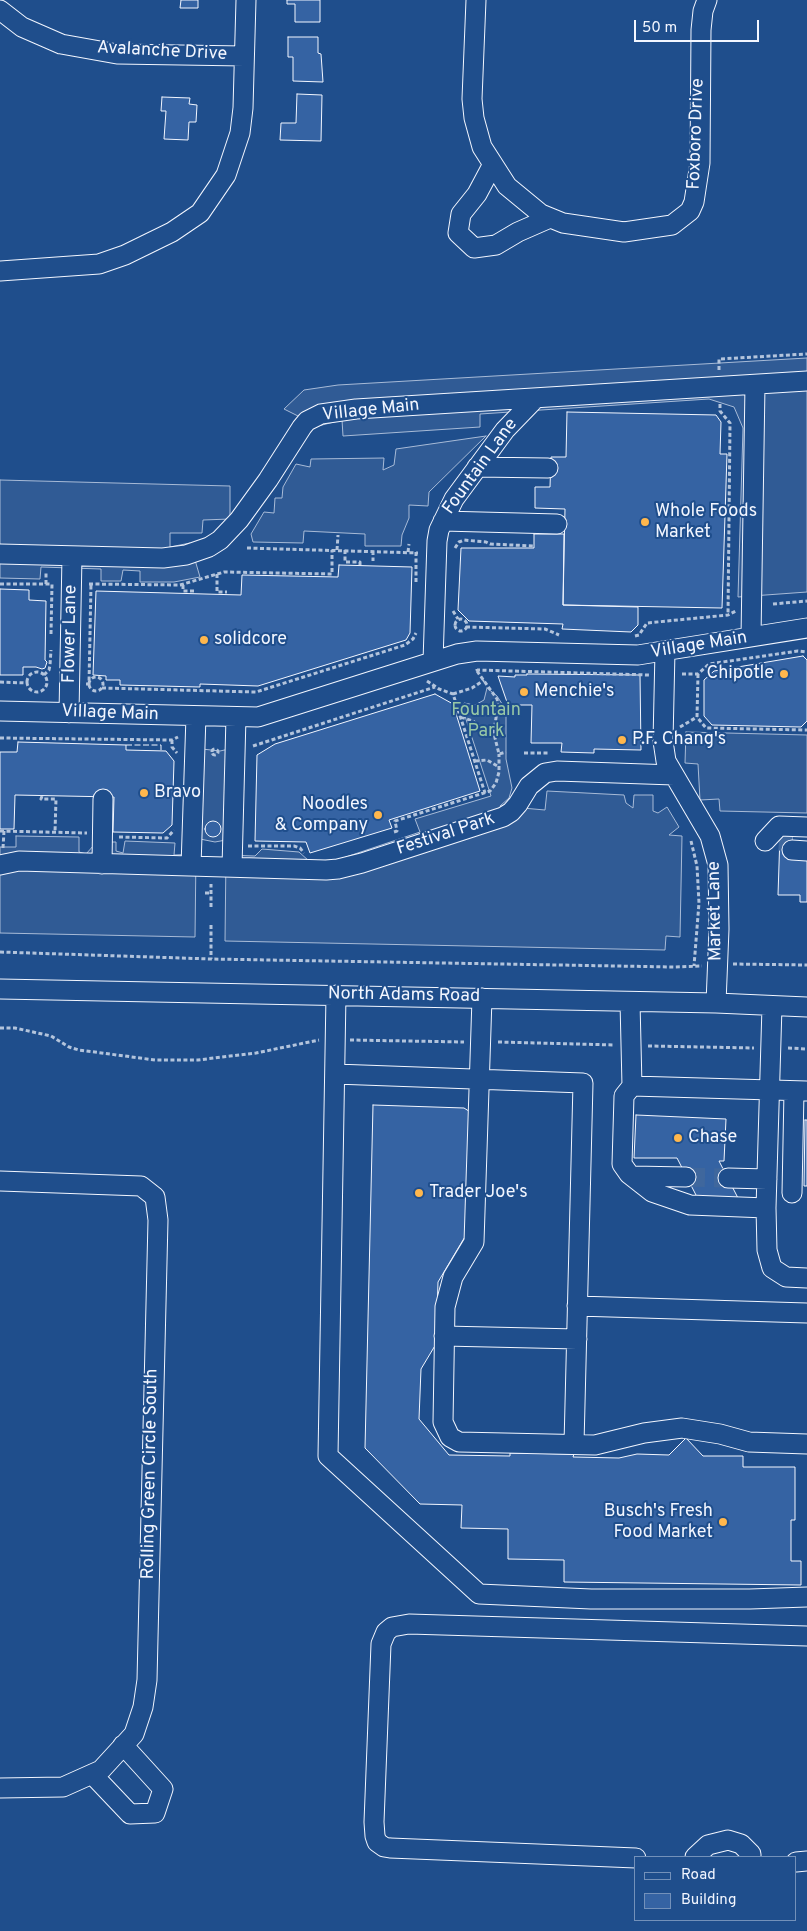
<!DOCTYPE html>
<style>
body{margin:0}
#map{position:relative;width:807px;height:1931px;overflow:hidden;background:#1f4e8c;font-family:Overpass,sans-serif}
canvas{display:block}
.legend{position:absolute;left:634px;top:1856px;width:162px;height:65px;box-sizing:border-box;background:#1f4e8c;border:1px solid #7391ba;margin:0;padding:6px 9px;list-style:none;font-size:15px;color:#f2f6ff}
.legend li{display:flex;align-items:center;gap:10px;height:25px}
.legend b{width:25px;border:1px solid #7391ba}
.scale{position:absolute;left:634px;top:20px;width:125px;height:22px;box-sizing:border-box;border:2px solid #f2f6ff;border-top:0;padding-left:6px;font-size:15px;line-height:18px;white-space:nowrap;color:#f2f6ff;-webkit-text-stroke:4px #1f4e8c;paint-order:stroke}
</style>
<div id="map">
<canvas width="807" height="1931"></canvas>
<ul class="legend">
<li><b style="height:6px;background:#1f4e8c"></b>Road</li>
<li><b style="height:14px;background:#3563a3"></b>Building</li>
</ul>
<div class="scale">50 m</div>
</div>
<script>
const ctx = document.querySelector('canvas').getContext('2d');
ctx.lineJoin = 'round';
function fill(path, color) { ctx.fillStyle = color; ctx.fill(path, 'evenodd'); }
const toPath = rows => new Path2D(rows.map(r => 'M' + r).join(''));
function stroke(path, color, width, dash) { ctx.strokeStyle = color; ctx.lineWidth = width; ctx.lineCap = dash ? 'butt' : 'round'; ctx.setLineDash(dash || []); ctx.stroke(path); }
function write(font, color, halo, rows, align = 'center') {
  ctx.font = font + ' Overpass,sans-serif'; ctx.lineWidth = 4; ctx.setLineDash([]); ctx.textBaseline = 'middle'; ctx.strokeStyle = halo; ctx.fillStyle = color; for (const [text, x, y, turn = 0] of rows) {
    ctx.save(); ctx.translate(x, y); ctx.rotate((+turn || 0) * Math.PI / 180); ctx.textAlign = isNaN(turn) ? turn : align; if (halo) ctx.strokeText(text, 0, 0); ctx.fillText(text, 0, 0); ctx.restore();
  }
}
const built = toPath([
 [807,358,807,592,738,597,743,428,734,407,709,399,480,414,480,427,343,436,342,420,318,426,284,409,304,390,338,385,807,358],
 [486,436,429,492,428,506,409,505,409,518,402,535,401,546,365,546,365,534,304,531,303,543,253,542,251,534,264,512,274,513,275,498,282,498,283,487,296,464,310,467,311,459,384,458,383,470,394,465,396,449,486,436],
 [0,480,230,486,230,519,203,520,202,533,170,533,170,547,190,543,200,577,174,582,140,582,140,571,123,570,121,581,101,581,101,569,41,567,40,579,0,578,0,480],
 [487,688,497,696,506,710,506,759,512,788,509,798,500,806,545,810,547,791,624,795,626,803,633,808,634,795,653,795,653,811,658,813,667,807,679,827,669,835,682,836,680,937,666,936,665,950,225,941,226,855,255,856,262,849,299,852,309,861,337,860,420,832,415,819,491,796,462,707,464,703,475,705,484,700,487,688],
 [686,732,807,735,807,813,720,811,719,799,700,800,698,764,685,763,686,732],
 [202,749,220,751,229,749,226,840,215,842,200,839,202,749],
 [16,836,79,837,79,852,86,854,94,845,94,842,116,842,116,851,123,853,125,841,175,843,174,855,196,854,195,937,0,933,0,847,16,847,16,836]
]);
const building = toPath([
 [181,0,198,0,198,8,180,8,181,0],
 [287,0,320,0,320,22,295,22,295,4,287,4,287,0],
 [288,37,318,37,318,53,321,54,323,82,293,81,293,57,288,57,288,37],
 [297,94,322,95,321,141,280,140,281,123,296,123,297,94],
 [162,97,190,98,189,104,197,105,196,122,189,122,188,140,164,139,166,111,161,111,162,97],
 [567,412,716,415,721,422,720,454,727,454,722,608,563,605,565,509,535,508,535,487,550,487,551,457,566,457,567,412],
 [534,534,564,534,563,605,638,607,638,625,631,632,562,629,563,624,469,621,458,610,461,548,534,548,534,534],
 [339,565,412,567,410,633,406,640,258,686,200,684,200,687,120,685,120,680,106,680,106,676,93,675,96,591,241,595,242,575,338,577,339,565],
 [0,589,29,590,29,600,46,601,45,660,47,662,45,668,42,669,36,667,23,667,23,675,0,675,0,589],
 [803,656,807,660,807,721,801,727,712,725,704,716,704,680,714,671,803,656],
 [527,674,640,675,641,750,594,749,594,753,561,752,562,743,531,743,532,705,508,705,498,676,515,677,515,675,527,675,527,674],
 [435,694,453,704,480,791,389,820,392,828,310,853,306,842,255,841,257,755,275,744,435,694],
 [18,742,126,745,126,750,166,751,174,761,172,825,163,833,113,832,114,797,15,795,14,829,0,829,0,752,17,752,18,742],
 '205 829a8 8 0 1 1 16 0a8 8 0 1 1-16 0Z',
 [780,835,792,835,792,855,807,855,807,902,800,902,800,895,778,895,780,835],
 [373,1105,464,1108,475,1115,472,1225,438,1282,436,1344,421,1369,419,1419,449,1455,510,1456,510,1453,574,1454,573,1457,619,1458,637,1454,669,1455,686,1438,703,1456,743,1456,743,1467,795,1467,795,1520,791,1520,791,1561,801,1561,801,1585,564,1582,564,1560,508,1559,508,1529,461,1528,462,1505,420,1504,365,1448,373,1105],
 [636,1115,726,1119,724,1161,719,1161,738,1198,697,1197,677,1158,634,1158,636,1115],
 [805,1120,807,1120,807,1186,804,1186,805,1120]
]);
const minorTunnel = toPath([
 [779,841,792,842],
 [686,1177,728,1178]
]);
const path = toPath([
 [719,370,719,359,807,354],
 [720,404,720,411,730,423,728,615],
 [247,548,418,553],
 [455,548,459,542,464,540,486,542,490,544,534,546],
 [337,550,338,535],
 [345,550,345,562,360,562,360,566],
 [373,551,373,561],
 [408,552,409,544],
 [217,574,217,592,227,592],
 [416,582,416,552],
 [0,584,52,584],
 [46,584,46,572],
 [89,584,180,585,224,572,332,574,332,550],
 [183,585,183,591,194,591],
 [773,604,807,601],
 [453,611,458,619],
 '455 625a6 6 0 1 1 12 0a6 6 0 1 1-12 0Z',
 [466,627,545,629,559,635],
 [51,634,52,584],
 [635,636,639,635,647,623,728,615,736,611],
 [477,669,477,670,649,675],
 [477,671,497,699,498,705,494,731,495,738,499,754,506,752],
 '27 682a10 10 0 1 1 20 0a10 10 0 1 1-20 0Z',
 [682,674,698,674,709,664,798,651,807,652],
 [698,674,697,717,706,728,807,730],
 [44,675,49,670,50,665,51,650],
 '89 684a7 7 0 1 1 14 0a7 7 0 1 1-14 0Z',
 [427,681,439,689,453,694,485,793],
 [0,682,27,683],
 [86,684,89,684,91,584],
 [102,688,256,692,405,645,413,639,416,633],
 [453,694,472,688,484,680],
 [461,717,473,721,479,726],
 [680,727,697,717],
 [0,738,172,740,178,737],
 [172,740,172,747,177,753],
 [253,746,435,687],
 '212 752a3 3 0 1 1 6 0a3 3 0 1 1-6 0Z',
 [524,753,549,753],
 [475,761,487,760,499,767],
 [42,796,41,799,56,799,55,832],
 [0,831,87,833],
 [394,832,397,831,395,821,490,791,496,783,499,772,499,754],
 [119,837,167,838,174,830],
 [691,841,697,866,699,903,694,966],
 [248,846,294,846,300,848,304,853],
 [3,848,4,831],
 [205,893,211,893],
 [211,907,211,884],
 [211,925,211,959],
 [0,952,211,959,674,967,702,966],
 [733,964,807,965],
 [0,1028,15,1028,51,1036,69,1047,79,1050,155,1060,198,1060,230,1056,256,1053,319,1040],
 [350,1040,464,1042],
 [498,1042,614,1045],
 [648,1046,754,1048],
 [788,1048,807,1049]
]);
const minor = toPath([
 [476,0,472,99,474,118,482,147,507,186,541,214,563,223,624,232,672,225,690,211,694,202,700,163,701,30,703,11,707,0],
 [0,10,22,27,61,44,117,54,244,56],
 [493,164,477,194,461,214,458,233,474,248,496,245,518,232,550,218],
 [0,271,99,264,125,255,172,232,200,213,226,175,240,133,243,108,246,0],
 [477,467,548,468],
 [443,521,557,524],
 [0,554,163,558,186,555,209,547,220,540,239,520,268,480,302,427,307,421,321,414,356,409,807,381],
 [751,637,755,385],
 [665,651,663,741,666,761,710,836,718,865,719,929,716,1003],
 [433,661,437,541,439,530,454,499,505,430,535,399],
 [0,711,258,717,457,654,477,651,638,655,807,628],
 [69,713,72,556],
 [765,841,779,826,807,827],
 [792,850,807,851],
 [102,864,103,799],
 [0,865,19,861,326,870,338,869,362,863,503,817,511,812,518,804,529,786,545,773,557,771,674,775],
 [191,866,196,716],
 [232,867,236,717],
 [0,989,716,1003,807,1007],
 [336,995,328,1456,479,1594,591,1599,750,1599,807,1597],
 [482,998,474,1242,453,1277,445,1307,443,1422,450,1437,459,1442,595,1445,644,1433,682,1428,720,1434,749,1442,807,1444],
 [630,1002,632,1086,624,1096,622,1164,629,1174,652,1192,690,1205,766,1208],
 [772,1006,766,1208,767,1250,772,1268,786,1277,807,1278],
 [335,1074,583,1083,574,1444],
 [632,1086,807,1091],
 [633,1176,686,1177],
 [728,1178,767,1179],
 [0,1181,141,1186,155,1197,158,1220,147,1680,143,1707,134,1734,101,1770,63,1787,0,1788],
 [792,1193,794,1091],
 [577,1306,807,1313],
 [444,1336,577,1339],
 [92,1774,130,1814,155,1813,163,1789,123,1745],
 [695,1857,708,1845,728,1840,741,1844,751,1854,751,1857],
 [636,1858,390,1848,384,1847,377,1842,375,1836,374,1822,381,1644,386,1632,392,1627,409,1624,807,1636],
 [796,1862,807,1861]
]);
const fence = toPath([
 [126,745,161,745,161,751]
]);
const markers = [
 [645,522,5,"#ffb74d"],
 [204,640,5,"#ffb74d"],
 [784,674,5,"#ffb74d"],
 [524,692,5,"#ffb74d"],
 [622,740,5,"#ffb74d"],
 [144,793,5,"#ffb74d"],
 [378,815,5,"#ffb74d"],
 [678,1138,5,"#ffb74d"],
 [419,1193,5,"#ffb74d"],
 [723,1522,5,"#ffb74d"]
];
const streetNames = [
 ["Avalanche Drive",162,52,3],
 ["Foxboro Drive",697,134,-88],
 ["Village Main",371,411,-6],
 ["Fountain Lane",481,467,-54],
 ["Flower Lane",71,634,-89],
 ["Village Main",699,646,-9],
 ["Village Main",110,714,2],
 ["Festival Park",446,835,-18],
 ["Market Lane",716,911,-91],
 ["North Adams Road",404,996,1],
 ["Rolling Green Circle South",151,1474,-89]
];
const poiNames = [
 ["Whole Foods",655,512],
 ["Market",655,533],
 ["solidcore",214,640],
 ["Chipotle",774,674,"right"],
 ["Menchie's",534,692],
 ["P.F. Chang's",632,740],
 ["Bravo",154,793],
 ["Noodles",368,805,"right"],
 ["& Company",368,826,"right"],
 ["Chase",688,1138],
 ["Trader Joe's",429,1193],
 ["Busch's Fresh",713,1512,"right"],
 ["Food Market",713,1533,"right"]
];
const parkNames = [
 ["Fountain",486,711],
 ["Park",486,732]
];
fill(built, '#305b95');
stroke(built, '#a8bbd7', 1);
fill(building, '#3563a3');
stroke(building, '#f2f6ff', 1);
stroke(minorTunnel, '#3f679d', 19, [19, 9]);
stroke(minor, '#f2f6ff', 21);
stroke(path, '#b3c4dc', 3, [4, 2.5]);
stroke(minor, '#1f4e8c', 19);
stroke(fence, '#f2f6ff', 1, [6, 2.5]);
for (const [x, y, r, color] of markers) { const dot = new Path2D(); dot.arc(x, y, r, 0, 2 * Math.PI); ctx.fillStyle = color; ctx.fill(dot); stroke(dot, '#1f4e8c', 2); }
write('18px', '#f2f6ff', '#1f4e8c', streetNames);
write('18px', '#f2f6ff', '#1f4e8c', poiNames, 'left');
write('18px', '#97c8a6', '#1f4e8c', parkNames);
</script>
